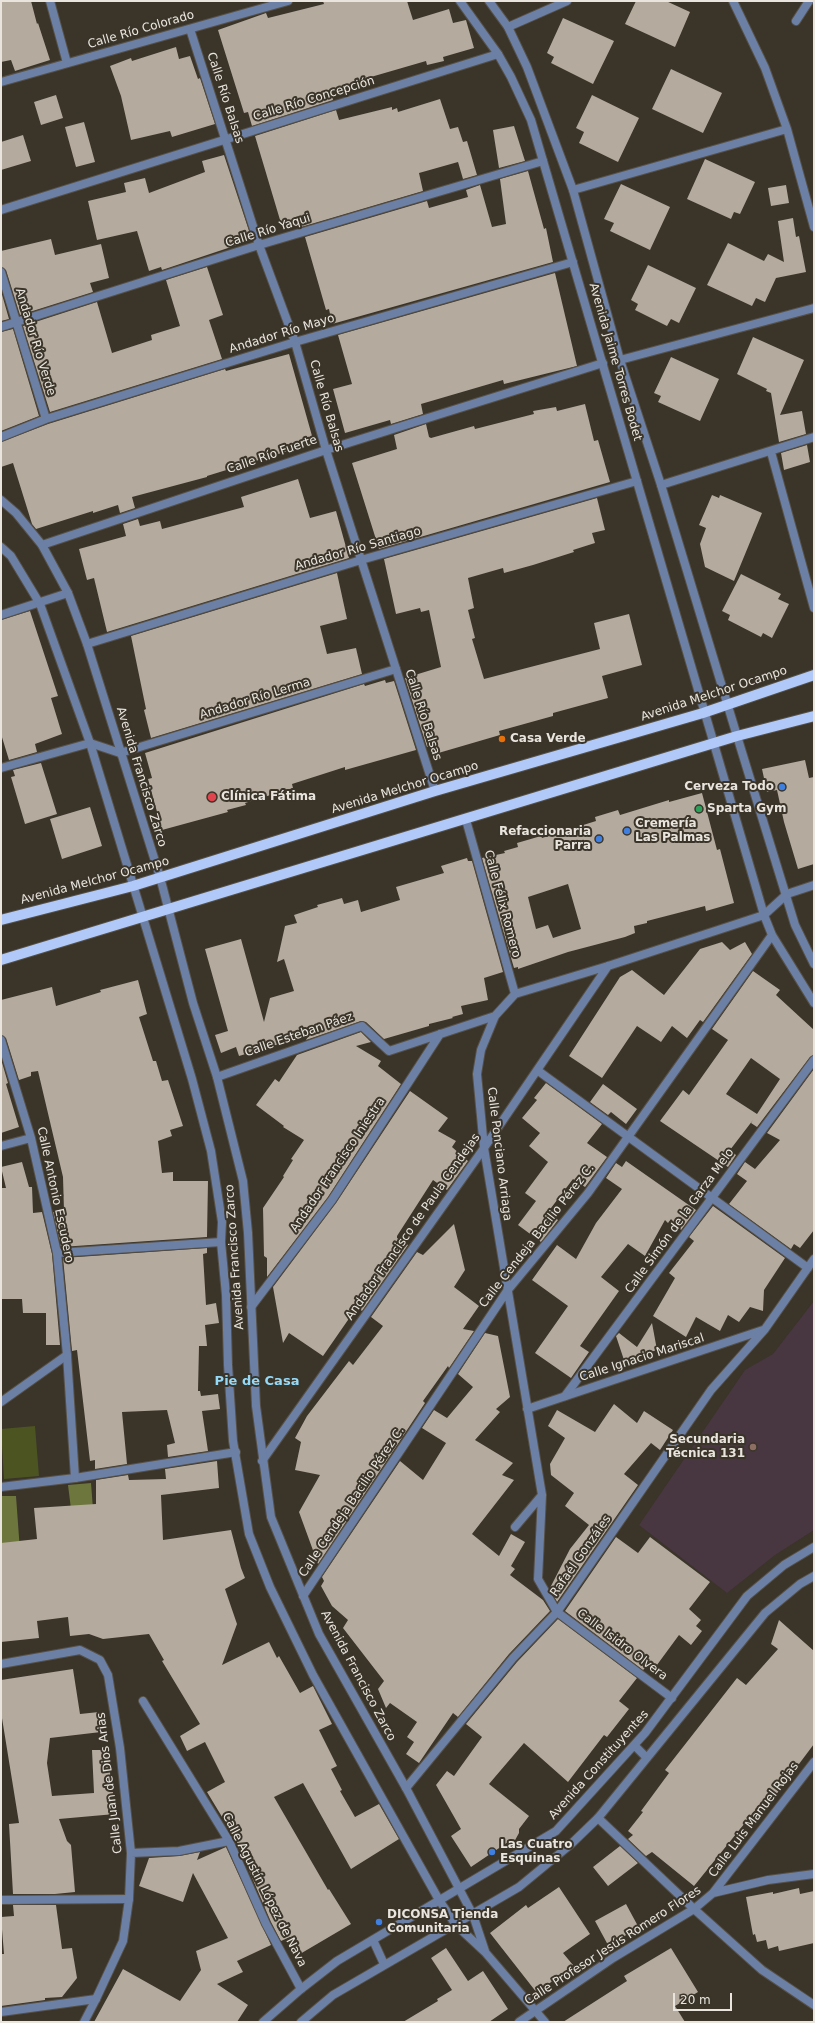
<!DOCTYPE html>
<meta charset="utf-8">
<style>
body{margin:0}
#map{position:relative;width:815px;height:2023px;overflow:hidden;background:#3a3429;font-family:"DejaVu Sans",sans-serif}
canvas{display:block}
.frame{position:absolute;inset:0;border:2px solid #e9e5de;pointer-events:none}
.scale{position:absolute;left:673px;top:1993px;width:59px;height:18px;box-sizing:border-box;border:2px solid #e9e5de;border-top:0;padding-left:5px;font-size:12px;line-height:14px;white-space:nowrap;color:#e9e5de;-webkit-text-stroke:3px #3a3429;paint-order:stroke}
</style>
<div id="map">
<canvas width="815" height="2023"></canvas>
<div class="frame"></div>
<div class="scale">20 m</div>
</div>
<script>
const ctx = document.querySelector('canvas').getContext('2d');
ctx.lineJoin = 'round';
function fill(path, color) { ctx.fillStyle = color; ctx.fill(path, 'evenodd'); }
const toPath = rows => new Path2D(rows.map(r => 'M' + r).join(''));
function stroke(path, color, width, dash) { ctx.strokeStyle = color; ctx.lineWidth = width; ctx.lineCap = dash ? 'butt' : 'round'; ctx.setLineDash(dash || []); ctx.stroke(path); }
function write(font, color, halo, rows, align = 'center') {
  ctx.font = font + ' "DejaVu Sans",sans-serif'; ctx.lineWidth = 4; ctx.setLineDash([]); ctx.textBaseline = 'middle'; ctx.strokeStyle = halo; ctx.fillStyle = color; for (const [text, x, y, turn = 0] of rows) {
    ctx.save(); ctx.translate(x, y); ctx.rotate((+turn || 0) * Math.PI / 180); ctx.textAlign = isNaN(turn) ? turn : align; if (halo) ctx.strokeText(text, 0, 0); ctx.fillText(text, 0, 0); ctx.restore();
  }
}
const education = toPath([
 [814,1301,814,1530,775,1555,727,1593,639,1525,745,1370,773,1354]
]);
const green = toPath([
 [35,1426,39,1476,4,1479,1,1429]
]);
const forest = toPath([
 [91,1483,94,1522,73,1525,68,1485],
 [1,1496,16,1496,20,1551,1,1551]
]);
const building = toPath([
 [1,1,31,1,37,24,38,23,50,60,15,71,11,60,1,62],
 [323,1,407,1,413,20,449,9,453,23,466,20,474,48,443,57,444,61,427,65,426,61,364,79,365,82,331,92,333,100,252,126,248,112,244,113,218,30,266,13,268,18,324,4],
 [636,1,666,1,690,12,675,47,625,24],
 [563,18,614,41,593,84,551,63,554,57,547,53],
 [176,47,179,59,190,56,198,79,200,78,215,124,172,137,170,131,131,140,121,96,110,66,131,58,132,61],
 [671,69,722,93,703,133,652,109],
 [56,95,63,118,41,125,34,102],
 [592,95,639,118,618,162,579,143,584,132,576,128],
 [440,99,450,129,458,127,463,142,467,141,477,175,463,179,458,162,419,173,423,191,301,227,301,225,283,230,255,136,336,110,339,120,392,107,392,110,397,108,398,112],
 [84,122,95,162,76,167,65,127],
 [514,126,525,161,499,168,493,130],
 [23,135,31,161,1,170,1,142],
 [224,155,252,240,162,270,161,267,149,271,137,231,97,240,88,201,126,192,124,183,145,178,149,193,205,172,202,161],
 [705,159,755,182,740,214,734,212,731,219,687,199],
 [528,171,544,229,546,228,553,262,332,324,329,309,326,310,305,237,427,201,429,208,468,197,466,190,480,185,492,227,506,224,500,179],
 [621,184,670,207,650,250,610,231,614,223,604,219],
 [786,185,789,203,771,206,768,188],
 [793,218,796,237,799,236,806,272,776,278,765,302,756,298,752,306,707,285,728,243,764,261,768,254,784,262,778,221],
 [51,239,55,255,101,244,109,278,90,283,93,292,20,315,6,270,1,267,1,251],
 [648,265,696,288,679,323,671,319,667,326,635,310,638,304,631,300],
 [207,267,223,315,209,320,222,359,50,412,23,326,97,302,112,353,152,340,151,335,180,326,166,280],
 [555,273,577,366,504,384,503,380,421,404,423,414,391,424,390,420,345,433,333,389,352,384,338,335],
 [1,291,9,319,1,321],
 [13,329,39,416,1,431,1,332],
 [753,337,804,360,780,415,802,411,806,434,779,442,771,393,766,391,767,389,737,374],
 [289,354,314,443,207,476,207,477,132,497,135,508,120,513,118,505,93,513,93,511,36,529,32,524,13,463,1,467,1,442,48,424,225,369,226,371],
 [671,357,719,379,700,421,658,402,661,396,654,393],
 [585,404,594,441,598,440,610,482,379,549,352,463,397,449,394,435,426,424,429,437,431,438,474,426,475,429,534,414,533,411,556,407,557,411],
 [807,445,810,462,784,470,781,453],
 [298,479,310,518,336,511,349,558,107,632,94,578,87,580,79,549,126,536,123,524,138,519,140,526,160,521,162,529,244,507,241,497],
 [712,495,719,498,720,495,762,513,734,581,705,567,700,544,706,528,699,525],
 [597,498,605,530,592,533,595,543,573,550,574,552,533,565,504,573,503,568,468,578,474,608,468,610,475,638,472,639,484,679,600,649,594,623,629,614,642,665,602,676,608,698,553,713,553,716,499,731,500,735,435,754,432,745,427,747,405,678,441,667,429,610,421,612,420,608,396,614,384,559],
 [337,573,347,619,320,626,327,654,356,648,362,674,151,738,144,710,146,709,131,636],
 [741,574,781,594,778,599,789,604,772,638,763,633,761,637,728,620,730,615,722,611],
 [30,611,58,696,51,698,62,734,35,744,37,752,9,760,1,734,1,620],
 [385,680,386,683,394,681,416,750,345,770,345,767,292,784,293,788,245,803,246,805,227,810,228,812,162,830,148,779,152,778,145,753,364,684,365,686],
 [805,760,809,778,814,777,814,864,798,869,784,822,777,790,767,792,762,769],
 [41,763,57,814,25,824,11,777,15,776,13,770],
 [702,793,717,850,720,849,734,903,706,911,705,906,647,921,647,923,634,926,635,933,625,937,568,952,518,969,518,967,514,968,482,858,505,853,504,851,518,847,517,843,541,836,542,838,596,821,595,817,618,810,620,815,669,800,669,802],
 [568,884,581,929,553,938,548,925,536,929,528,897],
 [90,807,102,846,62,859,50,819],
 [467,858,468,861,472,861,503,972,484,978,488,1000,461,1006,463,1014,452,1017,453,1018,429,1024,429,1026,384,1039,366,1022,361,1021,306,1040,309,1035,239,1056,236,1047,221,1053,215,1035,228,1031,205,949,241,939,264,1022,270,998,294,991,284,959,277,962,285,926,297,923,294,915,318,907,317,905,342,898,344,904,358,900,361,912,400,900,396,887,444,873,441,866],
 [722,942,730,950,745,942,752,954,703,1022,700,1020,687,1038,672,1026,661,1042,637,1026,602,1078,569,1056,620,977,632,970,664,995,700,949],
 [753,971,780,990,776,995,814,1030,814,1055,810,1057,757,1127,751,1123,753,1120,730,1150,736,1155,728,1167,660,1121,683,1090,689,1095,728,1040,712,1029],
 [751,1058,780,1079,757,1114,726,1094],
 [138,980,147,1014,139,1017,153,1061,156,1061,162,1081,168,1080,183,1126,170,1130,172,1136,158,1141,162,1173,173,1172,173,1181,208,1181,207,1237,61,1247,53,1212,64,1211,63,1177,38,1071,31,1072,31,1076,19,1080,6,1038,1,1035,1,1000,52,987,56,1006,101,992,100,990],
 [361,1032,371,1042,356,1046,381,1061,378,1066,401,1084,328,1197,267,1277,267,1258,264,1256,263,1208,284,1177,283,1176,293,1160,291,1159,304,1140,283,1127,284,1126,256,1105,275,1079,279,1082,297,1055],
 [1,1059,8,1083,6,1084,19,1127,1,1133],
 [814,1069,814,1230,800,1248,794,1244,791,1249,729,1204,747,1181,737,1174,745,1162,755,1169,780,1140,767,1133],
 [546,1083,602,1124,587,1143,607,1157,585,1187,573,1179,548,1212,558,1220,541,1242,518,1225,536,1201,525,1193,548,1162,529,1146,540,1133,522,1118,537,1100,534,1098],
 [603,1084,637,1109,626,1124,611,1112,608,1115,590,1102],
 [410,1091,448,1118,438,1131,456,1141,452,1147,468,1161,447,1190,433,1180,397,1236,397,1238,408,1245,362,1311,357,1307,323,1356,289,1333,283,1343,273,1287,336,1203],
 [626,1161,696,1210,681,1230,671,1219,668,1223,665,1220,645,1256,628,1244,601,1277,619,1291,580,1346,589,1352,571,1378,535,1353,568,1306,532,1280,557,1245,576,1259,596,1223,622,1189,606,1178,616,1163,622,1167],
 [22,1162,29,1187,32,1187,33,1213,42,1212,52,1254,60,1345,46,1345,46,1313,23,1313,22,1299,1,1299,1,1188,6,1188,1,1167],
 [713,1206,785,1258,764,1290,763,1311,750,1307,739,1322,728,1315,720,1331,696,1317,686,1337,653,1316,675,1278,669,1273,694,1241,689,1237],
 [454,1224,465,1270,454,1287,479,1306,463,1329,474,1331,449,1368,448,1366,423,1401,425,1403,318,1564,299,1512,320,1475,295,1470,301,1442,295,1438,307,1416,349,1361,353,1365,383,1326,371,1317,417,1252,423,1255],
 [207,1248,207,1253,203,1254,206,1305,216,1303,219,1323,205,1325,207,1346,199,1346,198,1391,200,1391,201,1396,218,1394,220,1409,202,1411,208,1451,168,1457,167,1445,175,1443,167,1410,122,1412,127,1464,95,1469,95,1460,90,1461,77,1350,72,1351,63,1258],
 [652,1323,657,1350,624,1360,616,1336,619,1333,637,1347],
 [485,1333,498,1336,510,1397,496,1409,500,1412,475,1440,513,1463,502,1475,514,1480,472,1534,499,1556,511,1534,525,1542,511,1566,515,1569,510,1575,543,1600,550,1611,509,1654,458,1717,453,1713,419,1763,406,1754,414,1742,407,1737,417,1722,390,1703,386,1708,378,1689,384,1681,343,1628,348,1620,332,1606,321,1586,324,1581,322,1577,400,1461,423,1480,446,1443,422,1428,434,1410,447,1418,473,1387,458,1374],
 [614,1404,637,1423,644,1411,673,1430,660,1450,651,1443,624,1474,638,1485,557,1602,550,1588,570,1549,589,1525,565,1506,574,1493,551,1475,550,1464,565,1438,548,1426,557,1410,595,1432],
 [217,1461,219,1488,161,1495,163,1540,231,1530,241,1568,245,1578,225,1589,237,1624,222,1665,269,1642,277,1658,279,1656,300,1693,313,1686,332,1724,319,1730,337,1766,331,1769,342,1790,340,1791,355,1817,379,1804,399,1839,351,1869,303,1783,274,1797,328,1890,329,1889,351,1924,300,1954,290,1937,281,1941,271,1922,236,1840,207,1792,225,1782,205,1742,187,1751,180,1736,200,1724,162,1661,164,1660,149,1634,103,1639,89,1634,70,1636,68,1617,37,1621,39,1638,1,1642,1,1543,37,1539,34,1508,96,1504,96,1480,128,1475,129,1480,166,1479,165,1469],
 [616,1537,638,1553,650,1537,710,1582,689,1609,701,1620,696,1626,702,1631,691,1645,679,1635,654,1669,648,1665,643,1670,565,1611],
 [558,1619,637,1678,619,1701,629,1709,607,1737,604,1735,568,1782,524,1743,489,1784,529,1816,519,1829,519,1833,514,1842,508,1842,471,1867,451,1836,461,1829,436,1785,447,1771,454,1776,482,1737,466,1724,517,1662],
 [779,1620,814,1651,814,1744,775,1796,770,1792,694,1886,652,1852,646,1856,628,1839,633,1835,628,1831,643,1812,641,1811,669,1773,665,1770,737,1678,746,1685,778,1649,771,1644],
 [73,1669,80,1714,99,1712,101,1732,50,1738,47,1763,52,1796,94,1793,92,1750,109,1750,111,1792,113,1792,115,1814,59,1819,67,1841,71,1845,75,1892,55,1894,13,1894,9,1824,19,1823,1,1712,1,1680],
 [620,1846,638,1863,608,1886,593,1867],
 [226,1847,271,1945,237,1961,243,1972,217,1984,248,2005,237,2022,94,2022,123,1969,180,2001,201,1970,196,1951,228,1938,193,1873,183,1902,139,1886,149,1858,179,1856,200,1852,197,1860],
 [559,1887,590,1934,563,1953,573,1965,537,1993,490,1933,526,1905,528,1908],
 [799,1888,800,1894,814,1891,814,1943,779,1951,778,1946,768,1949,766,1940,757,1942,755,1934,753,1935,746,1897,773,1892,773,1894],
 [626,1904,639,1928,608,1945,595,1921],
 [13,1905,56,1905,62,1949,72,1948,77,1978,62,1997,45,1998,45,2000,1,2006,1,1954,4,1954,1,1917,14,1916],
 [446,1948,468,1981,483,1971,508,2009,489,2022,403,2022,438,2001,437,1999,452,1990,431,1958],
 [671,1948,698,1992,675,2006,685,2022,563,2022,627,1981,624,1976]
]);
const service = toPath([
 [120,753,396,669],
 [57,1253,221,1242],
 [565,1396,814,1060],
 [1,1402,67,1355],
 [1,1487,75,1478,236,1452],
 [143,1701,229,1841,266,1924,301,1989],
 [1,1900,129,1899]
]);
const pedestrian = toPath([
 [1,2012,96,1999]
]);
const minor = toPath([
 [50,1,67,63],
 [733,1,765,68,787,129,814,227],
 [796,21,809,1],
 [508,27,567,1],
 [190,29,259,245,295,342,326,450,435,791],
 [1,82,288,1],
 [573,190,787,129],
 [1,210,498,54],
 [1,272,46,419],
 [1,327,259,245,543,161],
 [620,360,814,308],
 [1,437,46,419,295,342,573,262],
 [771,452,814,608],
 [661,485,814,437],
 [42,545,326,450,603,363],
 [1,615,68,593],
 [87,644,361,560,637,481],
 [737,736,795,925,814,964],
 [714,744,764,915,772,935,814,1003],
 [1,768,90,743,120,753],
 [466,820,515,994],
 [1,1040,31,1138,57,1253,67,1355,75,1478],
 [537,1070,808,1268],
 [217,1077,362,1026,389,1051,495,1016],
 [1,1146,31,1138],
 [251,1307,332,1200,440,1034],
 [527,1409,763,1330],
 [262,1461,484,1148,608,966],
 [515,1527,542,1495],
 [303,1596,507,1291,588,1193,772,935],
 [1,1664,80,1650,100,1660,108,1675,120,1748,131,1853,129,1899,123,1941,96,1999,84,2022],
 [672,1698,557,1612,538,1579,542,1495,484,1148,477,1074,481,1050,495,1016,515,994,608,966,764,915,787,894,814,885],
 [406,1788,513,1658,557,1612,711,1390,765,1329,814,1259],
 [598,1818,694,1909,762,1970,814,2005],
 [131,1853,179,1851,229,1841],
 [713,1893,814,1762],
 [473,1915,485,1951],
 [456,1925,485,1952,545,2022],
 [519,2022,613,1958,694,1909,713,1893,768,1880,814,1874]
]);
const tertiary = toPath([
 [460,1,498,54,511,77,531,120,714,744],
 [489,1,508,27,527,67,573,190,620,360,661,485,737,736],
 [1,500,16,513,42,545,68,593,87,644,160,877,193,1003,217,1077,243,1181,248,1233,256,1406,271,1517,319,1634,406,1788,473,1915],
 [1,547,11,556,40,604,90,743,192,1079,211,1151,222,1222,221,1242,226,1295,228,1365,233,1441,249,1534,270,1587,313,1675,439,1900,456,1925],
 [634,1745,647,1758],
 [373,1940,384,1964],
 [263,2022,301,1989,337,1961,556,1831,645,1733,747,1596,784,1565,814,1547],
 [301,2022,333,1995,519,1887,570,1845,598,1818,765,1613,800,1584,814,1576]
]);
const primary = toPath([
 [1,920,133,886,435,791,703,713,814,675],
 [1,960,737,736,814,716]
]);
const markers = [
 [502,739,4,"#e8710a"],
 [782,787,4,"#3f7fe0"],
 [212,797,5,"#e0444e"],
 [699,809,4,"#2e9e5b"],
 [627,831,4,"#3f7fe0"],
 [599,839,4,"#3f7fe0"],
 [753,1447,4,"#8d6e63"],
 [492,1852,4,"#3f7fe0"],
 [379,1922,4,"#3f7fe0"]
];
const streetNames = [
 ["Calle Río Colorado",141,30,-16],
 ["Calle Río Balsas",225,98,72],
 ["Calle Río Concepción",314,99,-17],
 ["Calle Río Yaqui",268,231,-17],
 ["Andador Río Mayo",282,334,-17],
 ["Andador Río Verde",35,342,73],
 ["Avenida Jaime Torres Bodet",615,362,74],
 ["Calle Río Balsas",326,406,74],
 ["Calle Río Fuerte",272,455,-19],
 ["Andador Río Santiago",358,549,-16],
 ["Avenida Melchor Ocampo",714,694,-18],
 ["Andador Río Lerma",255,699,-17],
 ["Calle Río Balsas",423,715,72],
 ["Avenida Francisco Zarco",141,777,73],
 ["Avenida Melchor Ocampo",405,788,-17],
 ["Avenida Melchor Ocampo",95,881,-15],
 ["Calle Félix Romero",502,904,75],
 ["Calle Esteban Páez",299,1035,-19],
 ["Calle Ponciano Arriaga",499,1154,83],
 ["Andador Francisco Iniestra",338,1165,-56],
 ["Calle Antonio Escudero",55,1195,78],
 ["Calle Simón de la Garza Melo",680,1221,-54],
 ["Andador Francisco de Paula Cendejas",413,1227,-55],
 ["Calle Cendeja Bacilio Pérez C.",537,1236,-52],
 ["Avenida Francisco Zarco",235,1257,-94],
 ["Calle Ignacio Mariscal",642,1358,-18],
 ["Calle Cendeja Bacilio Pérez C.",352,1502,-56],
 ["Rafaél Gonzáles",581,1556,-55],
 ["Calle Isidro Olvera",622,1645,37],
 ["Avenida Francisco Zarco",358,1676,62],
 ["Avenida Constituyentes",599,1765,-48],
 ["Calle Juan de Dios Arias",110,1783,-97],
 ["Calle Luis Manuel Rojas",754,1820,-53],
 ["Calle Agustín López de Nava",264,1890,63],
 ["Calle Profesor Jesús Romero Flores",613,1946,-33]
];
const poiNames = [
 ["Casa Verde",510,739],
 ["Cerveza Todo",774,787,"right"],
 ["Clínica Fátima",221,797],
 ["Sparta Gym",707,809],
 ["Cremería",635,824],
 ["Las Palmas",635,838],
 ["Refaccionaria",591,832,"right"],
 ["Parra",591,846,"right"],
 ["Secundaria",745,1440,"right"],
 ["Técnica 131",745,1454,"right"],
 ["Las Cuatro",500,1845],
 ["Esquinas",500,1859],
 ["DICONSA Tienda",387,1915],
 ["Comunitaria",387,1929]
];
const neighbourhoodNames = [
 ["Pie de Casa",257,1382]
];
fill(education, '#483640');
fill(green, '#4c5422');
fill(forest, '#6d763d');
fill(building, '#b4aa9e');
stroke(service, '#565046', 10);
stroke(pedestrian, '#565046', 10);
stroke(minor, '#565046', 10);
stroke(tertiary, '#565046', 10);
stroke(primary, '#565046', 12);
stroke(service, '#6c7fa5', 8);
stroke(pedestrian, '#6c7fa5', 8);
stroke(minor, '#6c7fa5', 8);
stroke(tertiary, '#6c7fa5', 8);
stroke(primary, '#b1c9f8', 10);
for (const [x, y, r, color] of markers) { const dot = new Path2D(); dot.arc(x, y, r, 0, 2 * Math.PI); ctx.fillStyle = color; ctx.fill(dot); stroke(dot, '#3a3429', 1.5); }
write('12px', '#e9e5de', '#3a3429', streetNames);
write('bold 12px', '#e9e5de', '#3a3429', poiNames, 'left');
write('bold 13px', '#96d9f7', '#3a3429', neighbourhoodNames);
</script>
